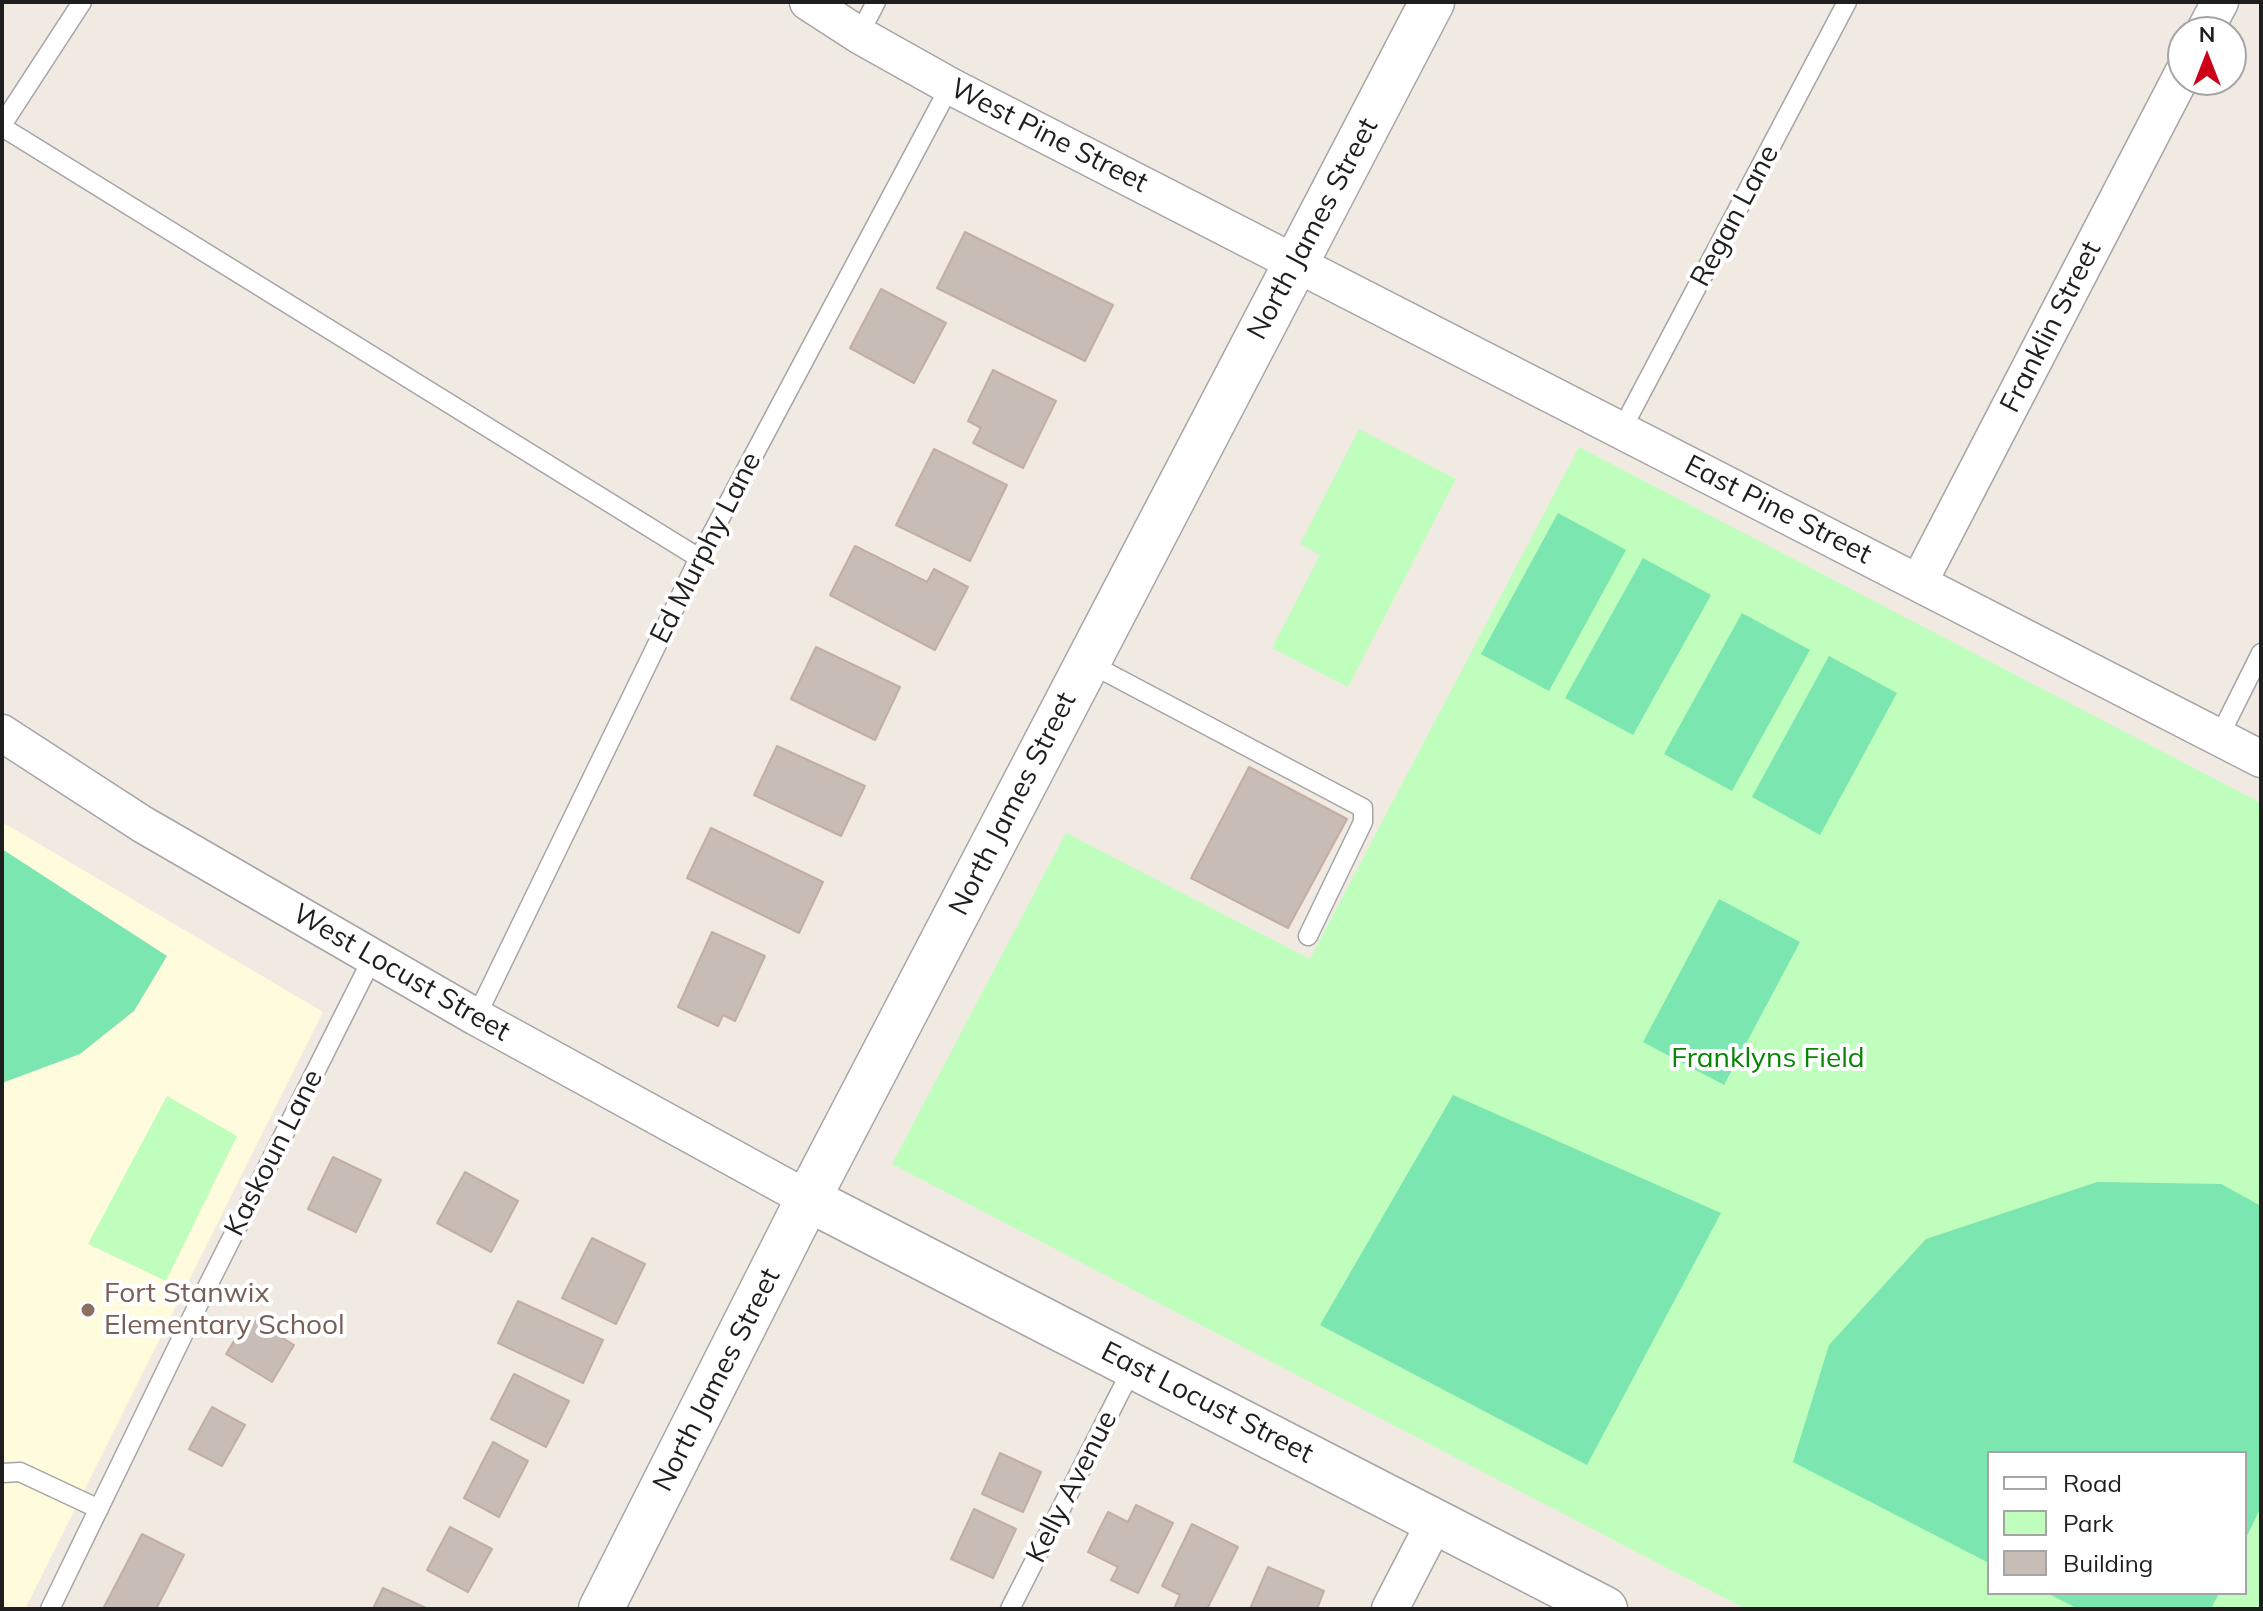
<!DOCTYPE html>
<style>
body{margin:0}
#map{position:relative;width:2263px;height:1611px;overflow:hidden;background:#f0eae3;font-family:Mulish,sans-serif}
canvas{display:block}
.frame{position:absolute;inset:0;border:4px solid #1e1e1e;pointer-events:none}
.legend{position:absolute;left:1987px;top:1451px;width:260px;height:144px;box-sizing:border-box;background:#fff;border:2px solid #a5a5a5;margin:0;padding:10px 14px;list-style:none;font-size:24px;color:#1e1e1e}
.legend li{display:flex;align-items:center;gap:16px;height:40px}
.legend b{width:40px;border:2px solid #a5a5a5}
.north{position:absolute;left:2167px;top:16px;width:80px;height:80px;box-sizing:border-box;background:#fff;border:2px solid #a5a5a5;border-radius:50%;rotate:0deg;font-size:22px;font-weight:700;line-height:32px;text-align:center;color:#1e1e1e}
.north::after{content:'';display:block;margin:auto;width:28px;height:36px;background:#cc0018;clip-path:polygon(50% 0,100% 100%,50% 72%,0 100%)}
</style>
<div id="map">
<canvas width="2263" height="1611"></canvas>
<div class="frame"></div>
<ul class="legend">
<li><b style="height:10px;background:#fff"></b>Road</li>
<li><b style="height:22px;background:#bffebd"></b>Park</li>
<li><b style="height:22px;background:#c8bcb6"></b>Building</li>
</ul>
<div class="north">N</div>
</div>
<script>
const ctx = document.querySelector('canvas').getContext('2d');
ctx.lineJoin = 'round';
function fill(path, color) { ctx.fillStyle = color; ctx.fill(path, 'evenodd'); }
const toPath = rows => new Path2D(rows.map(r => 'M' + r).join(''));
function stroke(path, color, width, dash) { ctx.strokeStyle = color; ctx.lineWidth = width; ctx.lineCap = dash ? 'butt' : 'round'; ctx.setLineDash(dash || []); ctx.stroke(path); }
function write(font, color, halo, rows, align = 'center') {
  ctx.font = font + ' Mulish,sans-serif'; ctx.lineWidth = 8; ctx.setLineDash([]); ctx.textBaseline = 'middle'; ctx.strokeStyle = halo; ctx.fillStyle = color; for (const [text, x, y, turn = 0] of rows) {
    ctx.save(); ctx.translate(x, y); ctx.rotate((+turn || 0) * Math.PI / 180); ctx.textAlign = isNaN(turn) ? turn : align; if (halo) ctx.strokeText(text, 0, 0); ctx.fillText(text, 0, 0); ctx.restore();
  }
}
const education = toPath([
 [2,822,323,1012,25,1609,2,1609]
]);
const park = toPath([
 [1359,429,1456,479,1348,687,1272,648,1320,555,1300,544],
 [1579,447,2261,803,2261,1609,1746,1609,892,1164,1066,833,1310,959],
 [1989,1453,2245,1453,2245,1593,1989,1593],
 [167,1096,237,1136,166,1281,88,1244]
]);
const pitch = toPath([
 [1558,513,1626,550,1549,691,1481,654],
 [1643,558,1711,595,1633,735,1565,698],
 [1742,613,1810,650,1732,791,1664,754],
 [1829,656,1897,693,1820,835,1752,797],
 [2,849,167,956,134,1011,80,1054,2,1083],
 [1719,899,1800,942,1724,1085,1643,1042],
 [1453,1095,1721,1213,1587,1465,1320,1325],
 [2097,1182,2221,1184,2261,1206,2261,1507,2245,1540,2245,1453,1989,1453,1989,1563,1793,1462,1829,1345,1926,1239],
 [2047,1593,2219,1593,2211,1609,2078,1609]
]);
const building = toPath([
 [965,232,1113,305,1085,361,937,288,965,232],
 [881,289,946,323,914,383,850,348,881,289],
 [993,370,1056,401,1023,468,973,443,981,428,968,421,993,370],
 [934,449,1007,485,970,561,896,525,934,449],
 [855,546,927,582,934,569,968,587,935,650,830,595,855,546],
 [816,647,900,687,875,740,791,699,816,647],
 [777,746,865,786,841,836,754,795,777,746],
 [1249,767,1347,819,1288,928,1191,878,1249,767],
 [711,828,823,882,799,933,687,878,711,828],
 [712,932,765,956,735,1021,723,1015,718,1026,678,1007,712,932],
 [333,1157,381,1180,356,1232,308,1209,333,1157],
 [465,1172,518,1201,491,1252,437,1223,465,1172],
 [592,1238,645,1264,616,1324,562,1298,592,1238],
 [518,1301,603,1340,583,1383,498,1343,518,1301],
 [249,1317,294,1345,272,1382,226,1354,249,1317],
 [514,1374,569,1401,546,1447,491,1419,514,1374],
 [212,1407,245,1425,222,1466,189,1449,212,1407],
 [493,1442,528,1461,499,1517,464,1498,493,1442],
 [1000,1453,1041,1472,1023,1512,982,1494,1000,1453],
 [1136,1505,1173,1523,1138,1593,1111,1580,1118,1567,1088,1552,1108,1512,1128,1522,1136,1505],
 [974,1509,1016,1529,993,1578,951,1559,974,1509],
 [1192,1524,1238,1547,1207,1609,1174,1609,1180,1595,1162,1586,1192,1524],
 [450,1527,492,1549,468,1592,427,1570,450,1527],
 [142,1534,184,1555,156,1609,103,1609,142,1534],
 [1268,1567,1324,1591,1317,1609,1250,1609,1268,1567],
 [383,1588,428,1609,373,1609,383,1588]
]);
const service = toPath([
 [859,35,876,2],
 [2,125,82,2],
 [2,127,699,558],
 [1622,429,1847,2],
 [1087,662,1363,808,1363,822,1308,936],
 [2219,737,2261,653],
 [476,1017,699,558,950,86],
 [2,1473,20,1472,99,1509],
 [50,1609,186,1329,373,957],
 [1010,1609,1134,1365]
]);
const minor = toPath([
 [808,2,859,35,950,86,2261,759],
 [2204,32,2220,2],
 [1919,582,2183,73],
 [2,733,142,824,476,1017,808,1199],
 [1390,1609,1435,1522]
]);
const tertiary = toPath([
 [808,1199,1605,1609],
 [601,1609,808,1199,1432,2]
]);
const markers = [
 [88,1310,8,"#8d6e63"]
];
const streetNames = [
 ["West Pine Street",1049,136,27],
 ["Regan Lane",1735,216,-62],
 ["North James Street",1313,229,-62],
 ["Franklin Street",2051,327,-63],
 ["East Pine Street",1778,510,27],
 ["Ed Murphy Lane",706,548,-63],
 ["North James Street",1013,804,-63],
 ["West Locust Street",401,973,30],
 ["Kaskoun Lane",274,1153,-63],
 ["North James Street",717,1380,-63],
 ["East Locust Street",1207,1403,27],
 ["Kelly Avenue",1072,1487,-63]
];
const parkNames = [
 ["Franklyns Field",1768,1059]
];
const educationNames = [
 ["Fort Stanwix",104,1294],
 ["Elementary School",104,1326]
];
fill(education, '#fffbdd');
fill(park, '#bffebd');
fill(pitch, '#7be6b0');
fill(building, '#c8bcb6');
stroke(building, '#c3aea4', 2);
stroke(service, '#a5a5a5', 21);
stroke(minor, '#a5a5a5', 39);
stroke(tertiary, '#a5a5a5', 47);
stroke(service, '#fff', 18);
stroke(minor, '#fff', 36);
stroke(tertiary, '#fff', 44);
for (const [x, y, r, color] of markers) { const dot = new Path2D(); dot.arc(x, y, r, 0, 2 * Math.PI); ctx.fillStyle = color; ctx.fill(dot); stroke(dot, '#fff', 3); }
write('28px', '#1e1e1e', '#fff', streetNames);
write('28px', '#078603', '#fff', parkNames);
write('28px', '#785e54', '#fff', educationNames, 'left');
</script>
